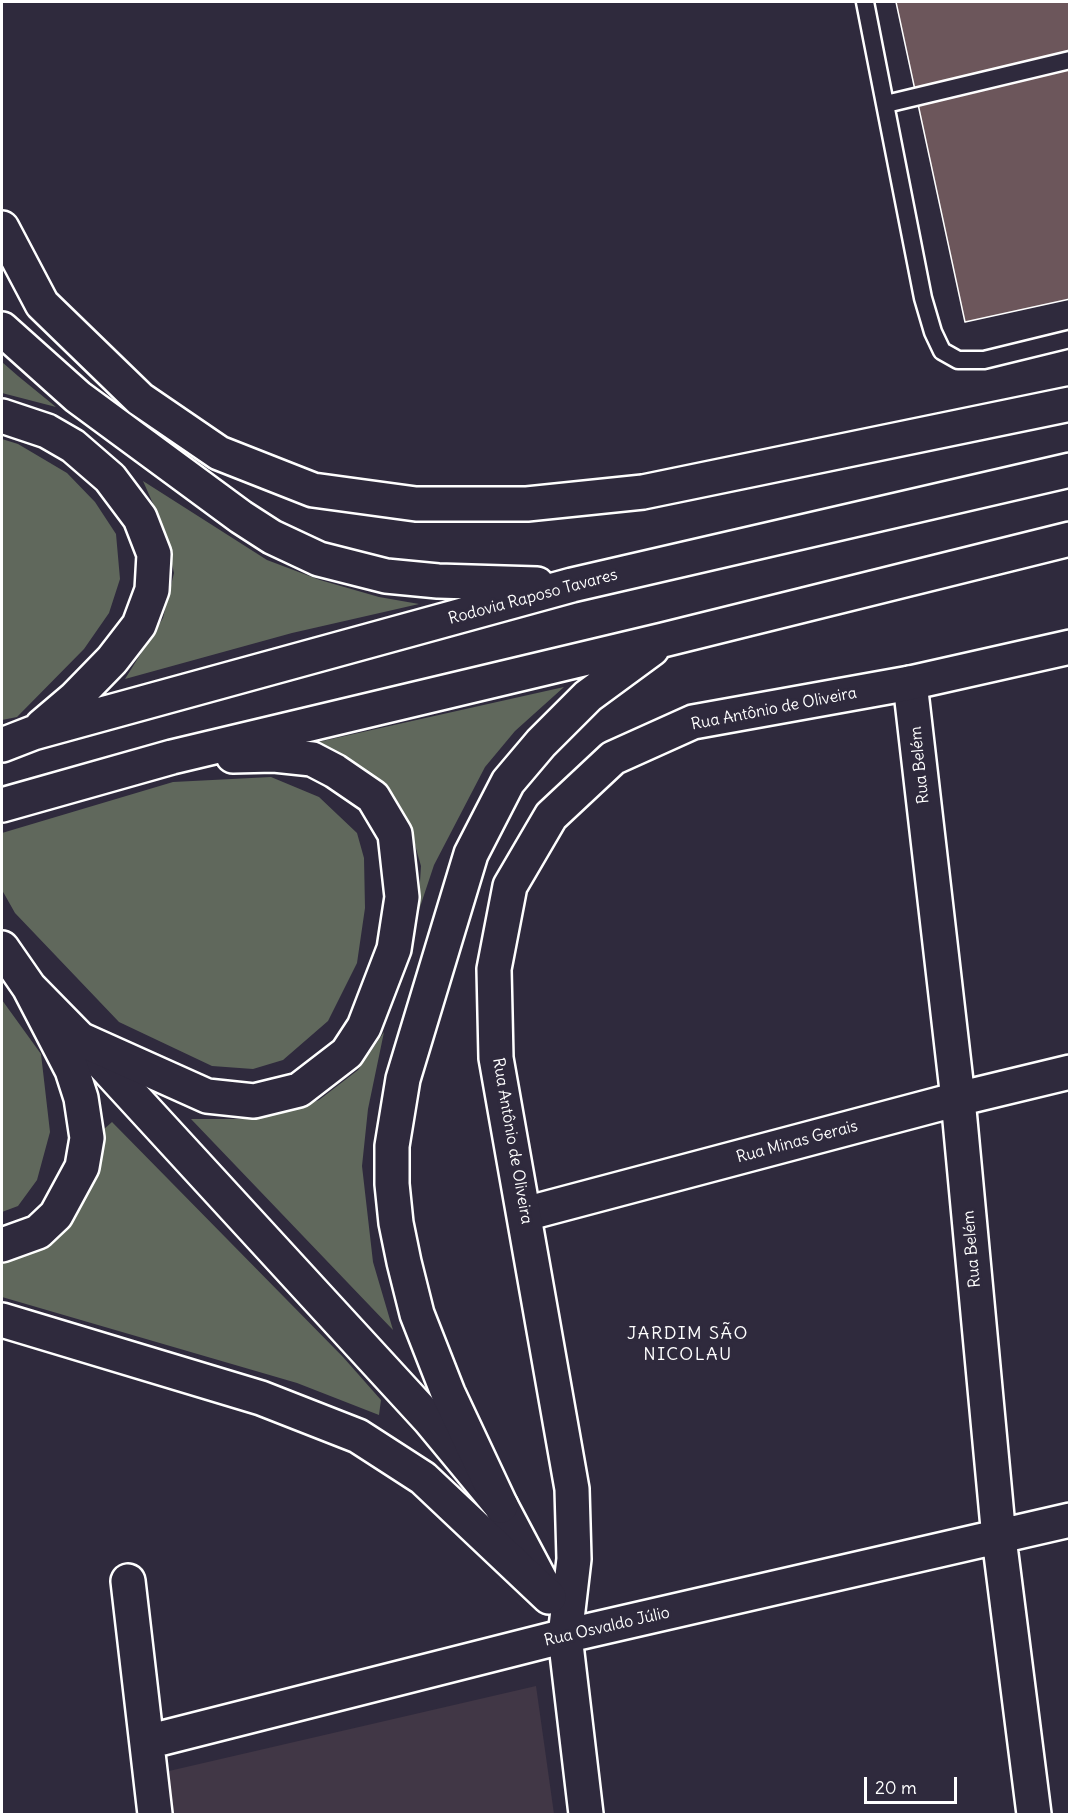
<!DOCTYPE html>
<meta charset="utf-8">
<style>
body{margin:0}
#map{position:relative;width:1071px;height:1816px;overflow:hidden;background:#2f2a3d;font-family:Delius,sans-serif}
canvas{display:block}
.frame{position:absolute;inset:0;border:3px solid #fff;pointer-events:none}
.scale{position:absolute;left:864px;top:1777px;width:93px;height:27px;box-sizing:border-box;border:3px solid #fff;border-top:0;padding-left:8px;font-size:18px;line-height:21px;white-space:nowrap;color:#fff;-webkit-text-stroke:4px #2f2a3d;paint-order:stroke}
</style>
<div id="map">
<canvas width="1071" height="1816"></canvas>
<div class="frame"></div>
<div class="scale">20 m</div>
</div>
<script>
const ctx = document.querySelector('canvas').getContext('2d');
ctx.lineJoin = 'round';
function fill(path, color) { ctx.fillStyle = color; ctx.fill(path, 'evenodd'); }
const toPath = rows => new Path2D(rows.map(r => 'M' + r).join(''));
function stroke(path, color, width, dash) { ctx.strokeStyle = color; ctx.lineWidth = width; ctx.lineCap = dash ? 'butt' : 'round'; ctx.setLineDash(dash || []); ctx.stroke(path); }
function write(font, color, halo, rows, align = 'center') {
  ctx.font = font + ' Delius,sans-serif'; ctx.lineWidth = 6; ctx.setLineDash([]); ctx.textBaseline = 'middle'; ctx.strokeStyle = halo; ctx.fillStyle = color; for (const [text, x, y, turn = 0] of rows) {
    ctx.save(); ctx.translate(x, y); ctx.rotate((+turn || 0) * Math.PI / 180); ctx.textAlign = isNaN(turn) ? turn : align; if (halo) ctx.strokeText(text, 0, 0); ctx.fillText(text, 0, 0); ctx.restore();
  }
}
const built = toPath([
 [536,1686,554,1814,173,1814,169,1771]
]);
const green = toPath([
 [2,362,18,376,56,407,2,393],
 [2,439,18,444,67,473,95,502,116,534,120,579,109,613,84,649,17,717,2,720],
 [143,481,267,560,320,580,379,597,419,604,292,633,125,679,163,618,174,573,163,526],
 [564,687,515,731,485,767,434,865,418,913,421,866,409,824,383,787,351,761,318,742],
 [271,777,319,797,357,833,364,858,365,908,357,963,328,1021,283,1060,253,1069,212,1066,119,1022,15,913,2,890,2,833,173,782],
 [2,1000,41,1054,50,1132,37,1180,18,1206,2,1212],
 [384,1032,368,1109,362,1166,373,1262,393,1330,191,1119,241,1119,287,1111,319,1100,358,1070],
 [112,1122,343,1357,381,1400,379,1415,297,1383,2,1297,2,1260,95,1169,103,1130]
]);
const building = toPath([
 [896,2,1070,2,1070,299,965,322,896,2]
]);
const service = toPath([
 [865,2,923,298,933,332,942,351,958,360,984,360,1070,339],
 [886,104,1070,60]
]);
const minor = toPath([
 [2,228,42,304,140,399,219,453,313,490,416,504,527,504,643,492,1070,404],
 [910,683,958,1099,999,1538,1034,1814],
 [525,1214,958,1099,1070,1072],
 [128,1581,155,1814],
 [147,1742,565,1636,1070,1520]
]);
const secondary = toPath([
 [80,1039,429,1419,501,1506,546,1591],
 [586,1814,565,1636,574,1559,572,1489,496,1058,494,969,510,886,551,816,613,758,693,722,910,683,1070,647]
]);
const motorway = toPath([
 [2,329,78,397,241,517,272,537,319,559,386,576,438,581,537,584],
 [2,416,47,431,73,446,110,478,140,518,154,554,152,590,139,625,112,660,75,698,42,726],
 [2,745,33,733,572,585,1070,470],
 [2,805,172,757,663,640,1070,539],
 [2,948,29,987,72,1070,81,1098,87,1138,82,1167,56,1215,38,1232,2,1245],
 [29,987,80,1039,207,1096,254,1101,299,1090,347,1053,364,1027,394,949,402,897,395,834,373,797,335,771,312,759,274,755,233,756],
 [2,1320,261,1398,358,1436,423,1478,549,1597],
 [501,1506,448,1393,417,1314,404,1262,396,1223,392,1184,392,1146,403,1079,471,854,508,782,541,743,588,696,652,649]
]);
const streetNames = [
 ["Rodovia Raposo Tavares",533,597,-15],
 ["Rua Antônio de Oliveira",774,709,-11],
 ["Rua Belém",920,765,-96],
 ["Rua Antônio de Oliveira",512,1141,80],
 ["Rua Minas Gerais",797,1142,-15],
 ["Rua Belém",972,1249,-95],
 ["Rua Osvaldo Júlio",607,1627,-13]
];
const neighbourhoodNames = [
 ["JARDIM SÃO",688,1334],
 ["NICOLAU",688,1355]
];
fill(built, '#413746');
fill(green, '#60685c');
fill(building, '#6c565b');
stroke(building, '#fff', 1.5);
stroke(service, '#fff', 21);
stroke(minor, '#fff', 38);
stroke(secondary, '#fff', 38);
stroke(motorway, '#fff', 38);
stroke(service, '#2f2a3d', 16);
stroke(minor, '#2f2a3d', 33);
stroke(secondary, '#2f2a3d', 33);
stroke(motorway, '#2f2a3d', 33);
write('16px', '#fff', '#2f2a3d', streetNames);
ctx.letterSpacing = '1.5px';
write('18px', '#fff', '#2f2a3d', neighbourhoodNames);
ctx.letterSpacing = '0px';
</script>
